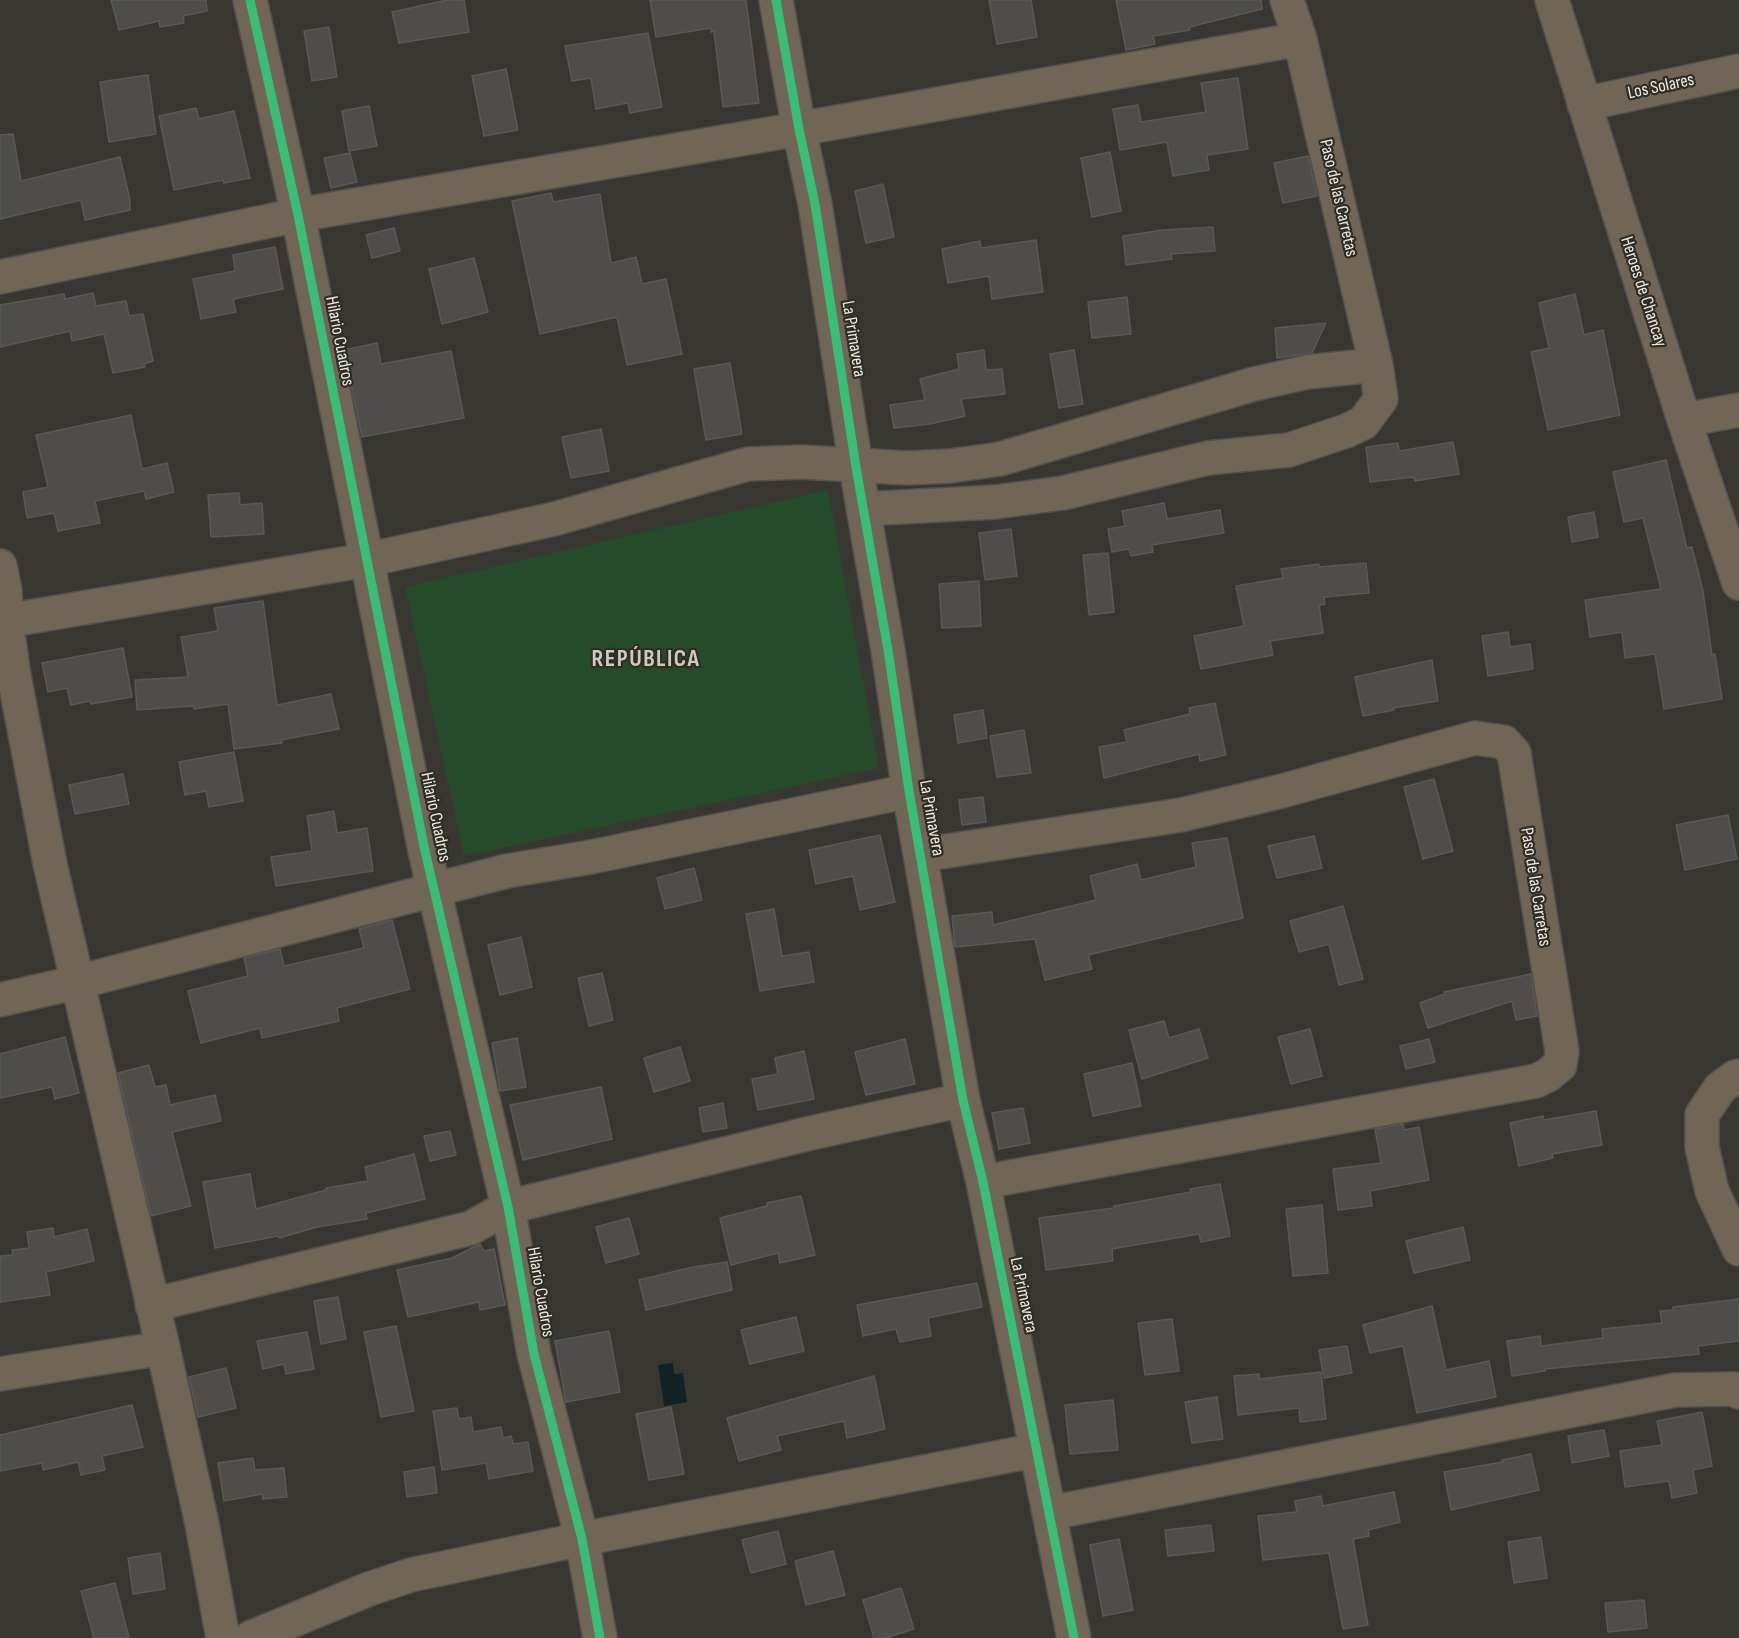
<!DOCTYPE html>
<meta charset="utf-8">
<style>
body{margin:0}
canvas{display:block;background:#373631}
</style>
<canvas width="1739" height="1638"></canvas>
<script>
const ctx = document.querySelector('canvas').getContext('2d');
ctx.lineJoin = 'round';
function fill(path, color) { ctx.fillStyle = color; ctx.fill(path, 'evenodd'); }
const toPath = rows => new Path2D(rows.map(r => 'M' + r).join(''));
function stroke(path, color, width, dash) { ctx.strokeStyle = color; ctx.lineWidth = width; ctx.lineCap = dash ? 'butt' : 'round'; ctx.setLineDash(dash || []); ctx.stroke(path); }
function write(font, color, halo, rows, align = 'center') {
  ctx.font = font + ' "Sofia Sans Condensed",sans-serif'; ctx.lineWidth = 4.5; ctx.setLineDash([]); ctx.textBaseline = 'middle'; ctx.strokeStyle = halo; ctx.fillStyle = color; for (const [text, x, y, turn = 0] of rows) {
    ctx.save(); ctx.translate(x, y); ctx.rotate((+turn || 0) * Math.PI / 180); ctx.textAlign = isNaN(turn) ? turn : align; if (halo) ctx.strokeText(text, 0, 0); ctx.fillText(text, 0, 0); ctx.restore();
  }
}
const green = toPath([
 [828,490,879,768,464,856,405,587]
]);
const water = toPath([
 [673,1363,674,1374,683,1373,687,1402,664,1406,658,1365]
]);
const building = toPath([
 [111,0,206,0,207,11,183,16,184,23,160,27,159,21,119,30,111,0],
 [447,0,464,0,469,32,399,43,392,12,447,0],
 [650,0,746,0,759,103,723,107,714,31,711,32,711,28,656,37,650,0],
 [989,0,1031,0,1037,37,997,44,989,0],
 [1116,0,1261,0,1262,9,1189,27,1190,30,1153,36,1155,44,1126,50,1116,0],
 [329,27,337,77,312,81,304,31,329,27],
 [648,33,662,107,630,113,628,103,596,109,591,78,572,81,565,46,648,33],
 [506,69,518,130,484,136,472,76,506,69],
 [148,75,156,134,109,142,100,82,148,75],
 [1238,78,1248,149,1207,155,1209,170,1173,176,1167,142,1120,150,1113,109,1138,105,1141,122,1206,112,1201,83,1238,78],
 [369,106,377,146,349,151,342,111,369,106],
 [196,108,199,119,234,111,250,178,224,183,223,180,174,190,159,116,196,108],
 [13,134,21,181,120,157,130,200,130,210,85,220,81,200,0,219,0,135,13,134],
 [1110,152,1121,211,1092,217,1081,158,1110,152],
 [350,153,357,182,331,188,324,158,350,153],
 [1308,156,1317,196,1283,203,1274,163,1308,156],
 [883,184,894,237,866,243,855,191,883,184],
 [551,193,553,202,600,194,611,263,636,257,642,284,666,279,682,354,627,365,617,317,540,334,512,201,551,193],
 [1213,227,1215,251,1171,254,1172,259,1126,265,1123,236,1163,230,1213,227],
 [394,228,400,251,372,258,366,235,394,228],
 [1036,240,1043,292,992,299,989,276,948,283,942,249,980,241,981,248,1036,240],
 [275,247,283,289,233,299,236,312,201,319,193,279,235,271,233,255,275,247],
 [474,258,488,312,442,324,429,269,474,258],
 [93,293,96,306,126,301,129,316,143,314,153,361,144,364,145,367,113,373,104,334,72,341,70,331,0,347,0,305,64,294,65,299,93,293],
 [1575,294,1584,335,1603,330,1620,415,1548,430,1531,352,1549,348,1539,303,1575,294],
 [1127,297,1131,334,1092,338,1088,302,1127,297],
 [1326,323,1312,353,1277,358,1275,328,1326,323],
 [377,343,381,364,451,351,464,418,362,437,344,350,377,343],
 [984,350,986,370,1002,369,1005,394,961,399,965,416,930,424,894,428,890,405,925,400,920,379,959,369,957,354,984,350],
 [1074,350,1083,404,1059,408,1050,354,1074,350],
 [730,363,742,434,706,440,694,369,730,363],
 [131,415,142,469,167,463,174,492,146,499,144,491,95,501,100,523,58,531,54,513,27,518,23,492,48,487,36,435,131,415],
 [601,429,609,471,571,478,562,437,601,429],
 [1453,442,1459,474,1415,481,1414,477,1370,482,1366,447,1398,443,1399,451,1453,442],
 [1666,460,1687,548,1692,547,1703,591,1712,655,1715,654,1722,699,1664,709,1655,654,1625,658,1622,632,1590,637,1585,600,1661,589,1643,518,1624,522,1613,472,1666,460],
 [239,493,240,505,262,503,264,534,211,537,208,495,239,493],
 [1164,503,1167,519,1220,510,1224,533,1152,545,1153,552,1131,556,1129,549,1112,552,1108,529,1125,526,1122,511,1164,503],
 [1594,512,1598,537,1572,542,1568,517,1594,512],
 [1011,529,1017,576,985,580,979,533,1011,529],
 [1108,553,1114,612,1089,615,1083,555,1108,553],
 [1366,563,1369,593,1324,597,1325,604,1319,605,1323,633,1270,641,1273,655,1201,669,1194,636,1244,626,1236,586,1283,578,1281,569,1319,564,1319,567,1366,563],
 [979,581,981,626,942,628,939,584,979,581],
 [263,601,277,705,331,694,339,729,281,740,282,743,234,749,228,704,194,709,193,706,137,710,135,680,188,677,181,637,218,631,214,608,263,601],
 [1508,632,1510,647,1530,644,1533,669,1488,676,1482,636,1508,632],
 [123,648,132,697,91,704,90,701,71,705,67,688,48,692,42,663,123,648],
 [1432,660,1438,701,1393,708,1394,710,1363,716,1355,677,1432,660],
 [1215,703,1226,755,1200,761,1199,754,1104,778,1099,747,1127,742,1124,730,1190,714,1189,708,1215,703],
 [983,710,987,738,958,743,954,715,983,710],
 [1024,730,1031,773,997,777,990,736,1024,730],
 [234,752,243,801,209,807,206,791,185,795,179,762,234,752],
 [123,774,129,804,75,814,69,785,123,774],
 [1434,779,1453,851,1423,859,1404,787,1434,779],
 [983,797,986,822,962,825,959,800,983,797],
 [334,811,337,833,367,828,373,871,276,886,271,857,312,851,307,816,334,811],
 [1728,815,1737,859,1685,870,1676,825,1728,815],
 [880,835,895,902,860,910,853,876,816,884,809,850,880,835],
 [1314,836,1322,868,1277,878,1268,846,1314,836],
 [1227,838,1243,918,1088,955,1092,969,1045,980,1035,939,955,947,952,916,992,912,993,925,1096,900,1090,876,1137,864,1141,880,1196,867,1192,843,1227,838],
 [694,868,702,900,665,909,657,878,694,868],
 [1343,906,1363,979,1339,985,1329,944,1299,952,1290,921,1343,906],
 [774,909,782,956,809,952,814,982,760,991,746,914,774,909],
 [392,920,410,989,337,1008,339,1021,262,1038,260,1028,201,1043,188,991,248,976,244,958,280,949,284,966,364,948,359,929,392,920],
 [521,937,532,987,500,995,488,945,521,937],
 [602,973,613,1020,589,1026,578,978,602,973],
 [1531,974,1537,1016,1516,1020,1512,1001,1428,1028,1420,1003,1445,994,1444,992,1531,974],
 [1164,1021,1169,1038,1199,1029,1208,1058,1142,1079,1129,1030,1164,1021],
 [1310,1029,1322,1076,1291,1084,1278,1037,1310,1029],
 [65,1037,79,1093,55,1099,52,1087,0,1098,0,1054,65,1037],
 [517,1038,526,1087,500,1091,492,1043,517,1038],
 [905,1039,915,1084,866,1095,855,1052,905,1039],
 [1429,1039,1435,1062,1406,1069,1400,1046,1429,1039],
 [680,1047,690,1081,654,1092,644,1058,680,1047],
 [804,1051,814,1099,758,1110,752,1079,778,1074,775,1058,804,1051],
 [1132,1063,1141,1106,1093,1116,1084,1074,1132,1063],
 [149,1065,155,1087,166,1085,170,1105,215,1095,221,1121,172,1132,191,1206,151,1216,118,1073,149,1065],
 [601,1087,612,1139,523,1160,510,1105,601,1087],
 [723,1103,727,1128,703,1132,699,1108,723,1103],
 [1023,1108,1030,1143,999,1149,992,1113,1023,1108],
 [1596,1111,1602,1145,1552,1154,1553,1158,1519,1166,1510,1123,1543,1116,1544,1120,1596,1111],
 [1403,1124,1404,1130,1419,1127,1429,1180,1370,1191,1372,1206,1338,1210,1333,1169,1381,1163,1375,1129,1403,1124],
 [450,1131,456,1155,430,1161,424,1136,450,1131],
 [414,1154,425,1199,366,1213,367,1219,317,1227,279,1238,278,1236,215,1248,203,1182,250,1174,256,1209,326,1190,326,1188,368,1181,365,1167,414,1154],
 [1220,1184,1230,1236,1201,1242,1199,1234,1112,1249,1113,1261,1046,1270,1039,1218,1114,1208,1114,1206,1191,1192,1190,1189,1220,1184],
 [801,1196,815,1255,780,1263,778,1253,731,1265,720,1218,767,1206,767,1203,801,1196],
 [1322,1205,1328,1273,1293,1276,1286,1209,1322,1205],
 [629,1218,639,1254,606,1263,596,1227,629,1218],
 [1463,1227,1470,1260,1414,1273,1406,1241,1463,1227],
 [53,1228,54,1237,87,1229,94,1261,46,1272,50,1295,0,1302,0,1256,13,1255,12,1250,29,1248,27,1232,53,1228],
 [480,1244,484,1251,494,1249,505,1305,480,1310,479,1302,408,1317,397,1270,452,1258,480,1244],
 [727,1262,732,1290,646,1310,639,1280,693,1267,727,1262],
 [977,1283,982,1307,928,1318,931,1336,900,1342,896,1329,863,1336,857,1305,977,1283],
 [338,1297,346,1339,321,1344,314,1301,338,1297],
 [1739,1299,1739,1341,1698,1346,1699,1354,1545,1369,1545,1371,1512,1376,1507,1341,1540,1336,1541,1346,1603,1338,1602,1329,1662,1323,1660,1311,1673,1310,1673,1307,1739,1299],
 [1432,1306,1446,1370,1489,1361,1496,1397,1417,1413,1403,1346,1370,1353,1363,1325,1432,1306],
 [796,1317,804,1351,750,1364,741,1330,796,1317],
 [1172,1319,1179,1371,1145,1375,1138,1323,1172,1319],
 [396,1326,414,1411,381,1417,364,1332,396,1326],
 [609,1331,620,1392,566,1402,555,1341,609,1331],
 [307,1332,314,1369,286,1374,284,1364,263,1369,257,1341,307,1332],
 [1347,1346,1352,1373,1324,1378,1319,1350,1347,1346],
 [226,1368,236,1408,198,1417,189,1377,226,1368],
 [1321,1372,1326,1419,1300,1422,1299,1408,1238,1415,1234,1376,1259,1374,1259,1379,1321,1372],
 [874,1376,885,1429,847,1438,844,1421,777,1436,781,1450,739,1461,727,1418,874,1376],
 [1217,1397,1223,1439,1192,1443,1185,1402,1217,1397],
 [1113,1400,1118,1450,1070,1454,1065,1405,1113,1400],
 [132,1405,143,1447,102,1456,105,1470,81,1475,78,1462,43,1470,42,1463,0,1471,0,1435,132,1405],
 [671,1407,684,1474,649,1480,636,1414,671,1407],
 [457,1408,459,1419,471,1417,473,1432,501,1427,503,1438,511,1436,513,1444,528,1442,533,1471,489,1479,486,1463,442,1470,433,1411,457,1408],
 [1702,1412,1712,1466,1693,1470,1697,1493,1672,1498,1669,1481,1625,1487,1620,1451,1662,1445,1657,1421,1702,1412],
 [1604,1430,1609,1456,1572,1463,1568,1436,1604,1430],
 [1531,1454,1539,1490,1451,1510,1444,1472,1503,1462,1502,1460,1531,1454],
 [253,1458,255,1470,284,1468,287,1497,263,1499,262,1494,224,1501,218,1463,253,1458],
 [434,1467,437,1493,407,1497,404,1472,434,1467],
 [1394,1492,1400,1522,1368,1530,1369,1536,1353,1539,1368,1625,1343,1629,1329,1553,1263,1560,1258,1516,1297,1512,1295,1501,1321,1496,1323,1506,1394,1492],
 [1211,1525,1214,1551,1168,1556,1165,1530,1211,1525],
 [778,1531,786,1564,751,1573,742,1540,778,1531],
 [1541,1537,1547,1578,1514,1583,1508,1542,1541,1537],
 [1119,1539,1133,1610,1103,1616,1090,1545,1119,1539],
 [833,1551,845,1595,806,1605,795,1561,833,1551],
 [160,1553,165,1589,133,1594,128,1558,160,1553],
 [115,1583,129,1638,94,1638,81,1591,115,1583],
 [901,1588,914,1629,885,1638,874,1638,863,1600,901,1588],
 [1644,1600,1647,1628,1608,1632,1605,1603,1644,1600]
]);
const minor = toPath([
 [250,0,298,215,425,851,508,1207,534,1354,582,1539,600,1638],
 [776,0,799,129,815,204,856,467,888,650,909,791,963,1100,983,1182,1074,1638],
 [1552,0,1684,420,1739,583],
 [1584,104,1739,71],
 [0,277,298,215,799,129,1300,39],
 [1684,420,1739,410],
 [863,509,995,502,1063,493,1208,458,1289,450,1346,431,1363,423,1381,399,1376,365,1300,39,1287,0],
 [0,566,5,591,6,620,14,676,50,864,163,1348,202,1524,223,1638],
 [0,622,366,560,426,547,554,519,748,464,802,462,907,468,950,466,1000,459,1254,384,1307,372,1376,365],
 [921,855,1181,815,1278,792,1475,738,1504,742,1514,753,1562,1051,1560,1065,1548,1075,1536,1081,983,1182],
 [0,1000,78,982,507,871,591,857,909,791],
 [1739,1076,1735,1077,1720,1088,1702,1115,1702,1147,1712,1191,1739,1249],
 [152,1305,471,1228,508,1207,815,1132,963,1100],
 [0,1374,163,1348],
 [1050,1513,1675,1390,1734,1389,1739,1392],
 [250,1638,369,1589,411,1575,582,1539,1037,1450]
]);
const cycleway = toPath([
 [250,0,298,215,425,851,508,1207,534,1354,582,1539,600,1638],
 [776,0,799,129,815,204,856,467,888,650,909,791,963,1100,983,1182,1074,1638]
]);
const streetNames = [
 ["Los Solares",1661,87,-12],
 ["Paso de las Carretas",1338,198,77],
 ["Heroes de Chancay",1643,292,72],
 ["La Primavera",853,339,81],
 ["Hilario Cuadros",339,341,79],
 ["Hilario Cuadros",435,817,78],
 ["La Primavera",931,818,80],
 ["Paso de las Carretas",1535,887,81],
 ["Hilario Cuadros",540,1292,80],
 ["La Primavera",1023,1295,78]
];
const districtNames = [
 ["REPÚBLICA",646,660]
];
fill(green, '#264b2b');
fill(water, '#112224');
fill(building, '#4e4d49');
stroke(building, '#5a5955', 1.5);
stroke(minor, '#53524f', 36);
stroke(minor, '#716656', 33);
stroke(cycleway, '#3abd76', 9);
write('18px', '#edebe5', '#302d24', streetNames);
ctx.letterSpacing = '1.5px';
write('bold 24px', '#cecabf', '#302d24', districtNames);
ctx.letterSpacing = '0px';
</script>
